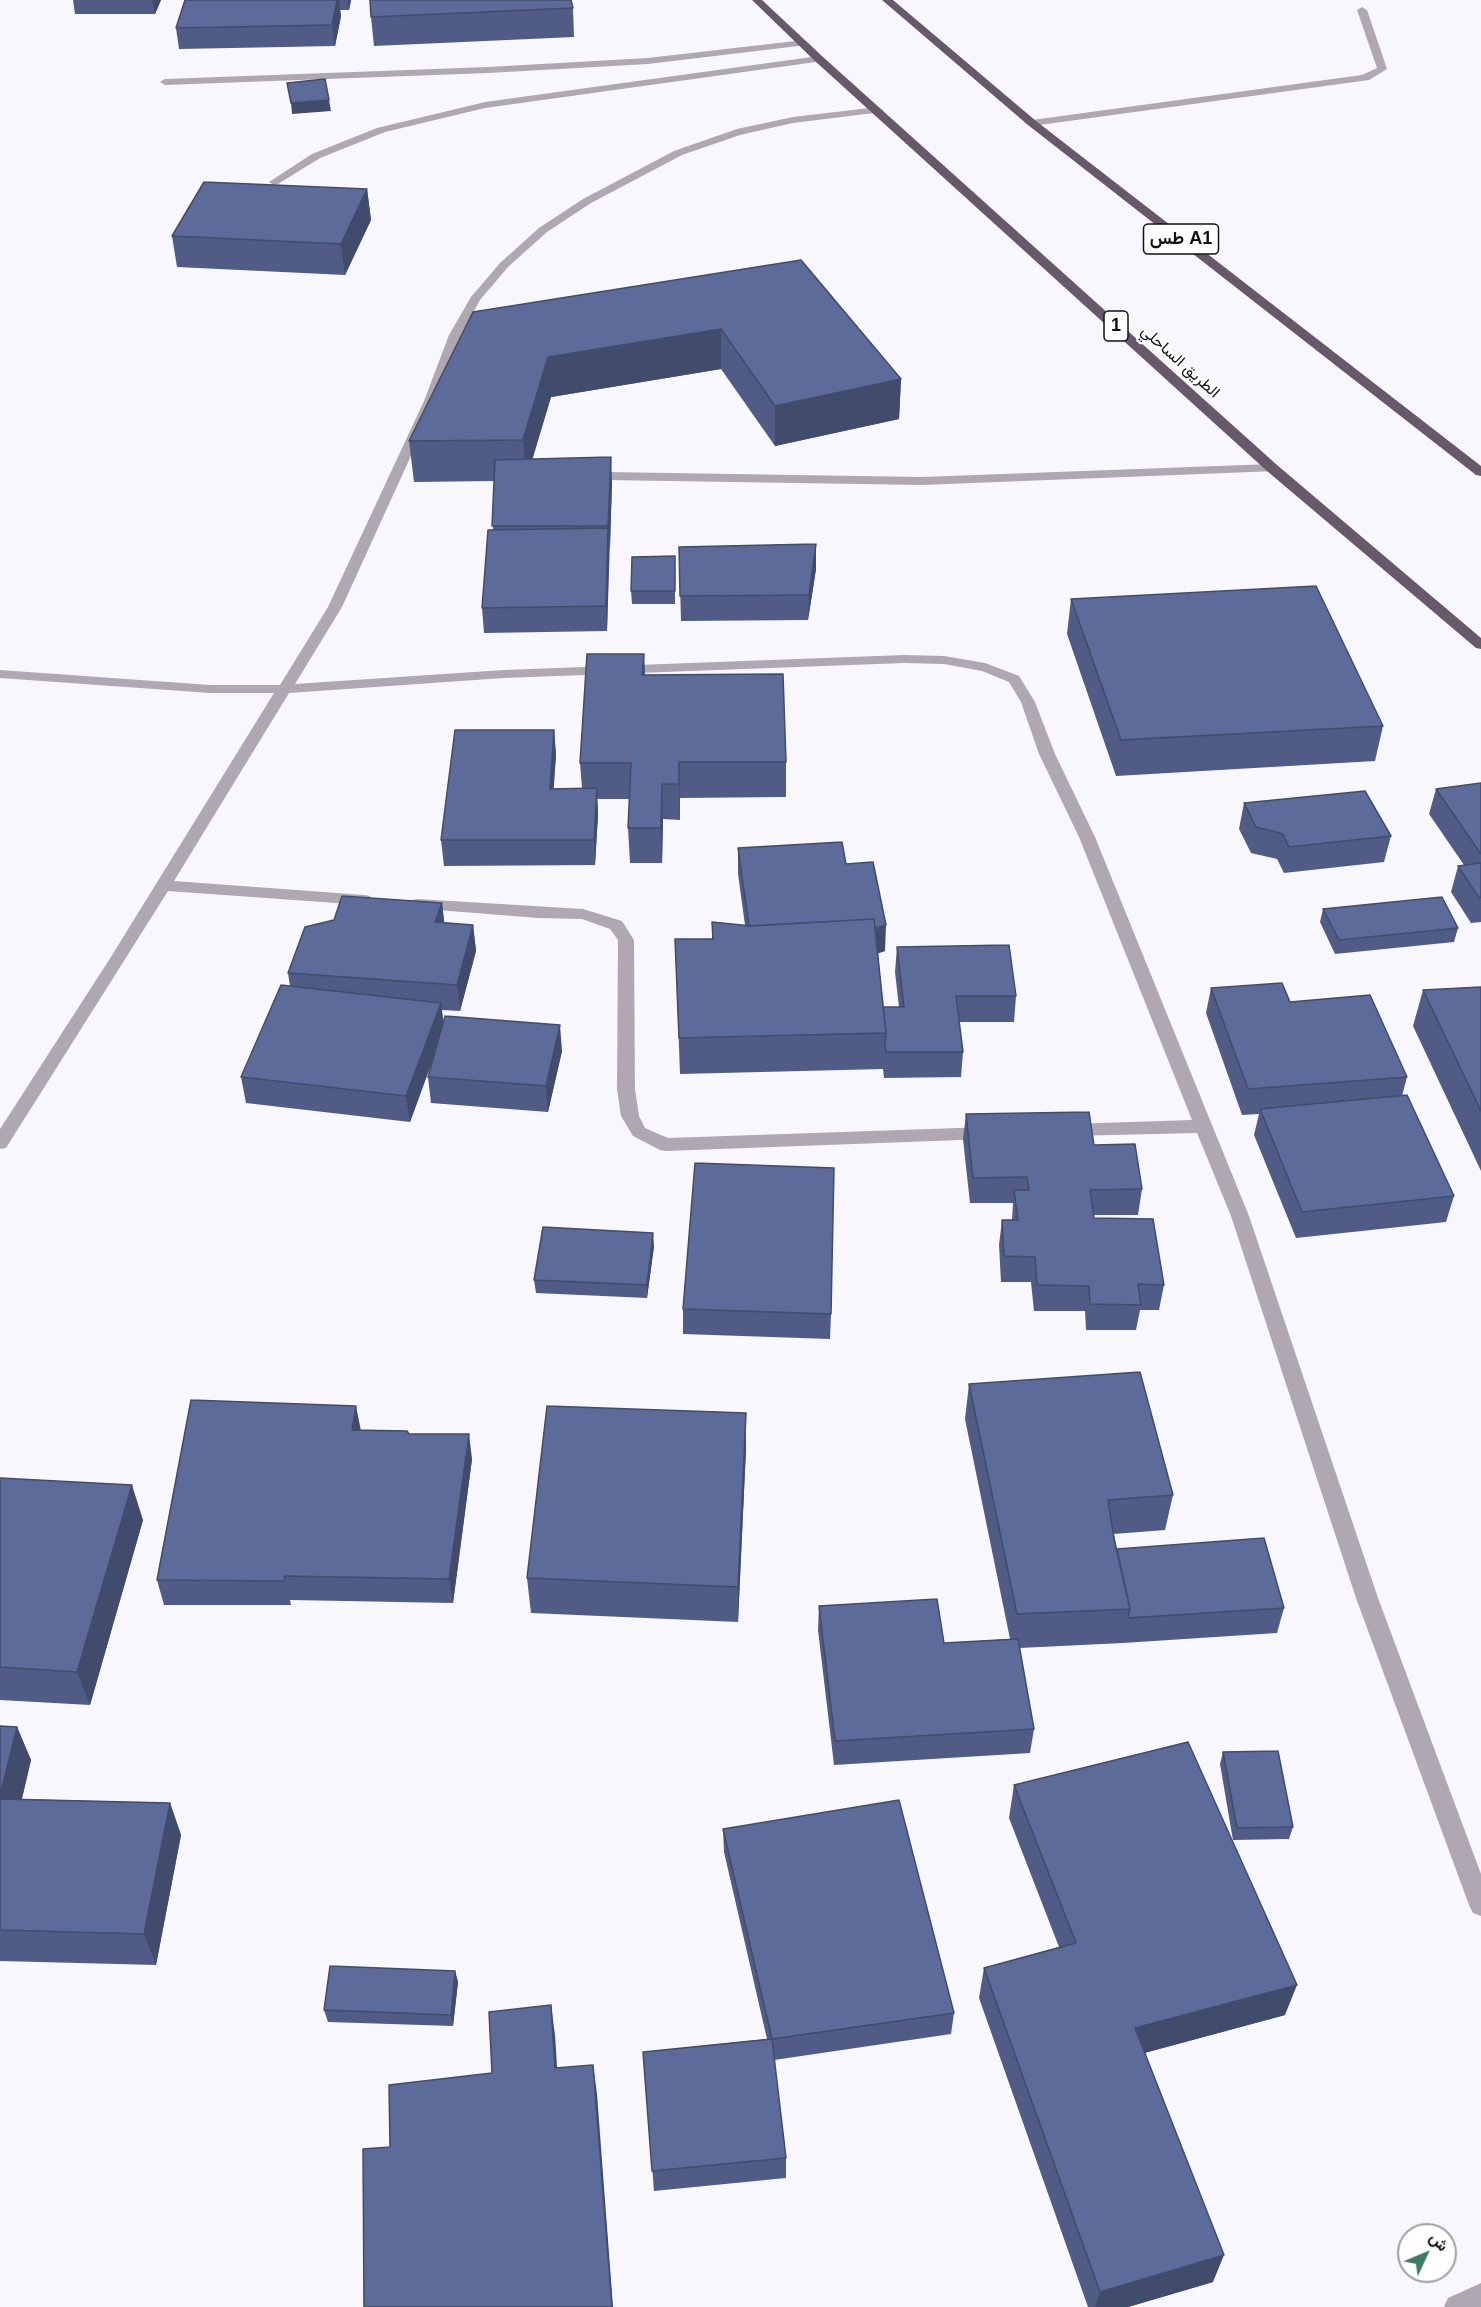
<!DOCTYPE html>
<meta charset="utf-8">
<style>
body{margin:0}
#map{position:relative;width:1481px;height:2307px;overflow:hidden;background:#f8f7fd;font-family:Helvetica,Vazirmatn,sans-serif}
canvas{display:block}
.north{position:absolute;left:1397px;top:2223px;width:60px;height:60px;box-sizing:border-box;background:#fff;border:2px solid #a09fa3;border-radius:50%;rotate:46deg;font-size:16px;font-weight:700;line-height:24px;text-align:center;color:#110f18}
.north::after{content:'';display:block;margin:auto;width:21px;height:27px;background:#3d7b68;clip-path:polygon(50% 0,100% 100%,50% 72%,0 100%)}
</style>
<div id="map">
<canvas width="1481" height="2307"></canvas>
<div class="north">ش</div>
</div>
<script>
const ctx = document.querySelector('canvas').getContext('2d');
ctx.lineJoin = 'round';
const toPath = rows => new Path2D(rows.map(r => 'M' + r).join(''));
function fill(path, color) { ctx.fillStyle = color; ctx.fill(path, 'evenodd'); }
function stroke(path, color, width, dash) { ctx.strokeStyle = color; ctx.lineWidth = width; ctx.lineCap = dash ? 'butt' : 'round'; ctx.setLineDash(dash || []); ctx.stroke(path); }
function write(font, color, halo, rows, align = 'center') {
  ctx.font = font + ' Helvetica,Vazirmatn,sans-serif'; ctx.lineWidth = 4.5; ctx.setLineDash([]); ctx.textBaseline = 'middle'; ctx.strokeStyle = halo; ctx.fillStyle = color; for (const [text, x, y, turn = 0] of rows) {
    ctx.save(); ctx.translate(x, y); ctx.rotate((+turn || 0) * Math.PI / 180); ctx.textAlign = isNaN(turn) ? turn : align; if (halo) ctx.strokeText(text, 0, 0); ctx.fillText(text, 0, 0); ctx.restore();
  }
}
const service = toPath([
 [1362,7,1367,10,1387,69,1369,80,1032,126,1027,123,1032,120,1362,75,1377,68,1357,10,1362,7],
 [1272,464,1278,468,1277,471,922,485,606,480,599,476,606,472,922,477,1272,464]
]);
const minor = toPath([
 [804,40,809,43,807,45,648,64,488,73,165,85,160,82,165,79,488,67,648,58,804,40],
 [819,56,823,57,823,61,485,108,385,132,320,158,278,184,274,185,269,182,312,154,377,128,485,102,819,56],
 [878,107,883,110,882,112,793,123,740,135,682,155,591,203,547,232,508,267,480,300,461,335,436,401,342,607,295,684,504,670,904,655,944,656,985,663,1019,676,1035,702,1055,754,1095,837,1249,1216,1378,1598,1481,1874,1481,1916,1473,1913,1469,1905,1356,1598,1231,1216,1197,1133,1069,1136,1063,1134,1060,1130,1063,1126,1069,1124,1192,1120,1079,837,1039,754,1021,702,1009,682,982,671,944,664,904,663,504,678,289,693,174,881,364,895,370,896,372,900,370,904,364,905,168,891,6,1148,0,1149,0,1129,109,960,274,693,210,693,0,678,0,670,210,685,280,685,328,607,424,401,449,335,471,297,500,263,539,228,583,199,674,151,737,129,793,117,878,107],
 [418,899,583,909,622,921,634,940,635,1089,639,1116,645,1128,668,1138,987,1127,993,1128,996,1133,993,1138,987,1139,666,1151,660,1150,633,1136,621,1116,617,1089,618,940,610,929,582,919,538,918,412,908,410,904,412,900,418,899],
 [1481,2283,1481,2307,1444,2307,1448,2298,1481,2283]
]);
const trunk = toPath([
 [752,0,762,0,823,57,1277,465,1481,638,1481,649,1476,648,1267,471,815,61,752,0],
 [882,0,893,0,1036,121,1481,466,1481,476,1476,475,1028,125,882,0]
]);
const wall = toPath([
 [73,0,161,0,155,14,75,14],
 [185,0,351,0,349,10,340,10,341,16,335,46,179,49,176,28],
 [573,8,574,37,374,46,371,17],
 [367,189,371,220,345,275,177,267,172,236],
 [801,260,901,379,899,419,775,446,721,369,551,397,532,459,612,482,607,631,484,633,482,608,493,530,494,481,414,482,409,441],
 [816,544,816,569,808,620,681,621,679,547],
 [675,556,675,604,632,604,631,591],
 [1071,599,1383,726,1375,761,1116,776,1067,634],
 [644,654,645,675,786,762,786,797,680,798,680,820,663,819,662,863,630,863,628,828,630,799,597,799,598,814,595,865,444,866,441,840,554,730,556,755,553,789,582,788,580,763],
 [1481,783,1481,922,1471,923,1451,892,1458,866,1464,865,1429,814,1436,789],
 [1244,803,1391,836,1384,862,1284,873,1277,859,1251,853,1239,829],
 [738,848,846,864,885,951,878,953,883,1007,899,1007,895,972,897,947,1016,996,1014,1022,959,1022,963,1052,961,1077,884,1078,883,1069,680,1074,675,939,712,939,712,922,745,925,738,874],
 [442,903,444,923,473,925,476,951,460,1011,442,1010,443,1021,562,1051,548,1112,431,1103,428,1077,433,1059,410,1122,246,1103,241,1077,290,986,288,973],
 [1323,909,1458,928,1454,942,1335,954,1320,922],
 [1481,987,1481,1171,1413,1026,1423,990],
 [1211,988,1290,1002,1407,1077,1402,1096,1454,1196,1446,1222,1296,1238,1254,1135,1259,1114,1242,1115,1206,1013],
 [966,1114,1094,1145,1142,1189,1138,1215,1094,1215,1094,1218,1164,1285,1159,1310,1140,1310,1136,1330,1086,1330,1085,1311,1034,1311,1031,1282,1001,1282,999,1245,1002,1220,1012,1220,1013,1203,970,1203,963,1139],
 [654,1246,647,1298,536,1293,534,1280],
 [683,1309,831,1314,830,1339,683,1334],
 [969,1384,1173,1495,1165,1530,1114,1534,1117,1549,1284,1608,1277,1633,1123,1643,1019,1648,1034,1729,1030,1753,834,1765,818,1630,819,1606,944,1643,1010,1639,965,1419],
 [361,1430,409,1434,472,1459,453,1603,290,1600,291,1605,164,1605,157,1580],
 [746,1448,738,1622,531,1613,527,1578],
 [0,1478,143,1520,90,1705,0,1700],
 [0,1726,17,1727,31,1760,22,1799,170,1803,181,1835,156,1965,0,1961,0,1963],
 [1223,1752,1293,1827,1289,1839,1233,1840,1220,1764],
 [1014,1785,1285,2015,1144,2053,1213,2282,1128,2307,1088,2307,979,1998,984,1968,1059,1947,1009,1818],
 [723,1829,954,2013,951,2034,774,2060,786,2158,786,2178,654,2191,643,2052,767,2039,724,1852],
 [455,1971,458,1982,453,2026,328,2022,324,2010]
]);
const shadedWall = toPath([
 [152,0,161,0,155,14],
 [337,0,339,0,341,16,335,46,332,25],
 [348,0,351,0,349,10],
 [329,100,331,111,292,114,291,103],
 [367,189,371,220,345,275,341,244],
 [721,329,721,369,551,397,526,481,523,440,548,357],
 [901,379,899,419,775,446,775,406],
 [611,457,612,482,610,550,608,526],
 [608,528,609,553,607,631,606,606],
 [816,544,816,569,808,620,809,595],
 [644,654,645,689,642,675],
 [554,730,556,755,552,814,550,789],
 [679,762,680,798,680,820,679,784],
 [662,784,663,819,662,863,661,828],
 [597,788,598,814,595,865,594,840],
 [442,903,445,928,435,922],
 [473,925,476,951,460,1011,457,985],
 [886,925,885,951,873,955,874,929],
 [441,1003,444,1029,410,1122,406,1096],
 [560,1025,562,1051,548,1112,546,1086],
 [653,1233,654,1246,647,1298,647,1285],
 [356,1406,361,1431,352,1430],
 [746,1413,746,1448,738,1622,738,1587],
 [469,1434,472,1459,453,1603,449,1579],
 [132,1485,143,1520,90,1705,77,1672],
 [17,1727,31,1760,14,1831,0,1800,0,1796],
 [170,1803,181,1835,156,1965,144,1934],
 [455,1971,458,1982,453,2026,451,2015],
 [1297,1985,1285,2015,1126,2058,1135,2028],
 [551,2005,555,2035,559,2098,555,2068],
 [593,2065,597,2094,613,2307,612,2307],
 [1224,2255,1213,2282,1128,2307,1095,2307,1100,2292]
]);
const building = toPath([
 [185,0,337,0,332,25,176,28,185,0],
 [370,0,571,0,573,8,371,17,370,0],
 [325,79,329,100,291,103,287,83,325,79],
 [204,182,367,189,341,244,172,236,204,182],
 [801,260,901,379,775,406,721,329,548,357,523,440,409,441,473,312,801,260],
 [611,457,608,526,492,526,495,460,611,457],
 [608,528,606,606,482,608,488,530,608,528],
 [816,544,809,595,680,596,679,547,816,544],
 [675,556,675,591,631,591,632,557,675,556],
 [1316,586,1383,726,1121,740,1071,599,1316,586],
 [587,654,644,654,642,675,783,674,786,762,679,762,679,784,662,784,661,828,628,828,631,763,580,763,587,654],
 [455,730,554,730,550,789,597,788,594,840,441,840,455,730],
 [1481,783,1481,854,1436,789,1481,783],
 [1365,791,1391,836,1289,847,1283,834,1256,827,1244,803,1365,791],
 [842,842,846,864,873,862,886,925,875,928,874,919,749,926,738,848,842,842],
 [1481,863,1481,897,1479,898,1458,866,1481,863],
 [342,896,442,903,435,922,473,925,457,985,288,973,305,927,334,920,342,896],
 [1442,897,1458,928,1339,940,1323,909,1442,897],
 [874,919,886,1033,679,1038,675,939,713,939,712,922,751,926,874,919],
 [1009,945,1016,996,956,996,963,1052,886,1052,885,1044,886,1033,883,1007,904,1007,897,947,1009,945],
 [1282,983,1290,1002,1370,995,1407,1077,1248,1089,1211,988,1282,983],
 [281,985,441,1003,406,1096,241,1077,281,985],
 [1481,987,1481,1111,1423,990,1481,987],
 [445,1016,560,1025,546,1086,428,1077,445,1016],
 [1407,1095,1454,1196,1302,1212,1260,1109,1407,1095],
 [1089,1112,1094,1145,1135,1144,1142,1189,1090,1190,1094,1218,1153,1219,1164,1285,1138,1284,1141,1305,1090,1304,1089,1286,1037,1285,1035,1257,1004,1256,1002,1220,1018,1220,1014,1190,1029,1190,1027,1177,973,1178,966,1114,1089,1112],
 [695,1163,834,1168,831,1314,683,1309,695,1163],
 [543,1227,653,1233,647,1285,534,1280,543,1227],
 [1140,1372,1173,1495,1108,1500,1114,1539,1130,1609,1017,1614,969,1384,1140,1372],
 [191,1400,356,1406,352,1430,407,1431,409,1434,469,1434,449,1579,284,1576,285,1581,157,1580,191,1400],
 [547,1406,746,1413,738,1587,527,1578,547,1406],
 [0,1478,132,1485,77,1672,0,1667,0,1478],
 [1264,1538,1284,1608,1128,1618,1130,1609,1117,1549,1264,1538],
 [937,1599,944,1643,1018,1639,1034,1729,835,1741,819,1606,937,1599],
 [0,1726,17,1727,0,1796,0,1726],
 [1188,1742,1297,1985,1135,2028,1224,2255,1100,2292,984,1968,1076,1943,1014,1785,1188,1742],
 [1278,1751,1293,1827,1237,1828,1223,1752,1278,1751],
 [0,1799,170,1803,144,1934,0,1930,0,1799],
 [899,1800,954,2013,772,2039,786,2158,652,2171,643,2052,772,2039,723,1829,899,1800],
 [330,1966,455,1971,451,2015,324,2010,330,1966],
 [551,2005,555,2068,593,2065,612,2307,364,2307,363,2149,390,2147,389,2085,492,2073,489,2012,551,2005]
]);
const farStreetnames = [
 ["الطريق الساحلي",1180,362,42]
];
const shields = [
 [1181,239,75],
 [1116,326,24]
];
const shieldNames = [
 ["طس A1",1181,239],
 ["1",1116,326]
];
fill(service, '#afa7b1');
fill(minor, '#afa7b1');
fill(trunk, '#68586c');
fill(wall, '#505c85');
fill(shadedWall, '#414b6c');
fill(building, '#5d6b9b');
stroke(building, '#414b6c', 1.5);
write('16px', '#110f18', '#fff', farStreetnames);
for (const [x, y, w] of shields) { const box = new Path2D(); box.roundRect(x - w / 2, y - 15, w, 30, 4.5); ctx.fillStyle = '#fff'; ctx.fill(box); stroke(box, '#110f18', 1.5); }
write('bold 18px', '#110f18', null, shieldNames);
</script>
